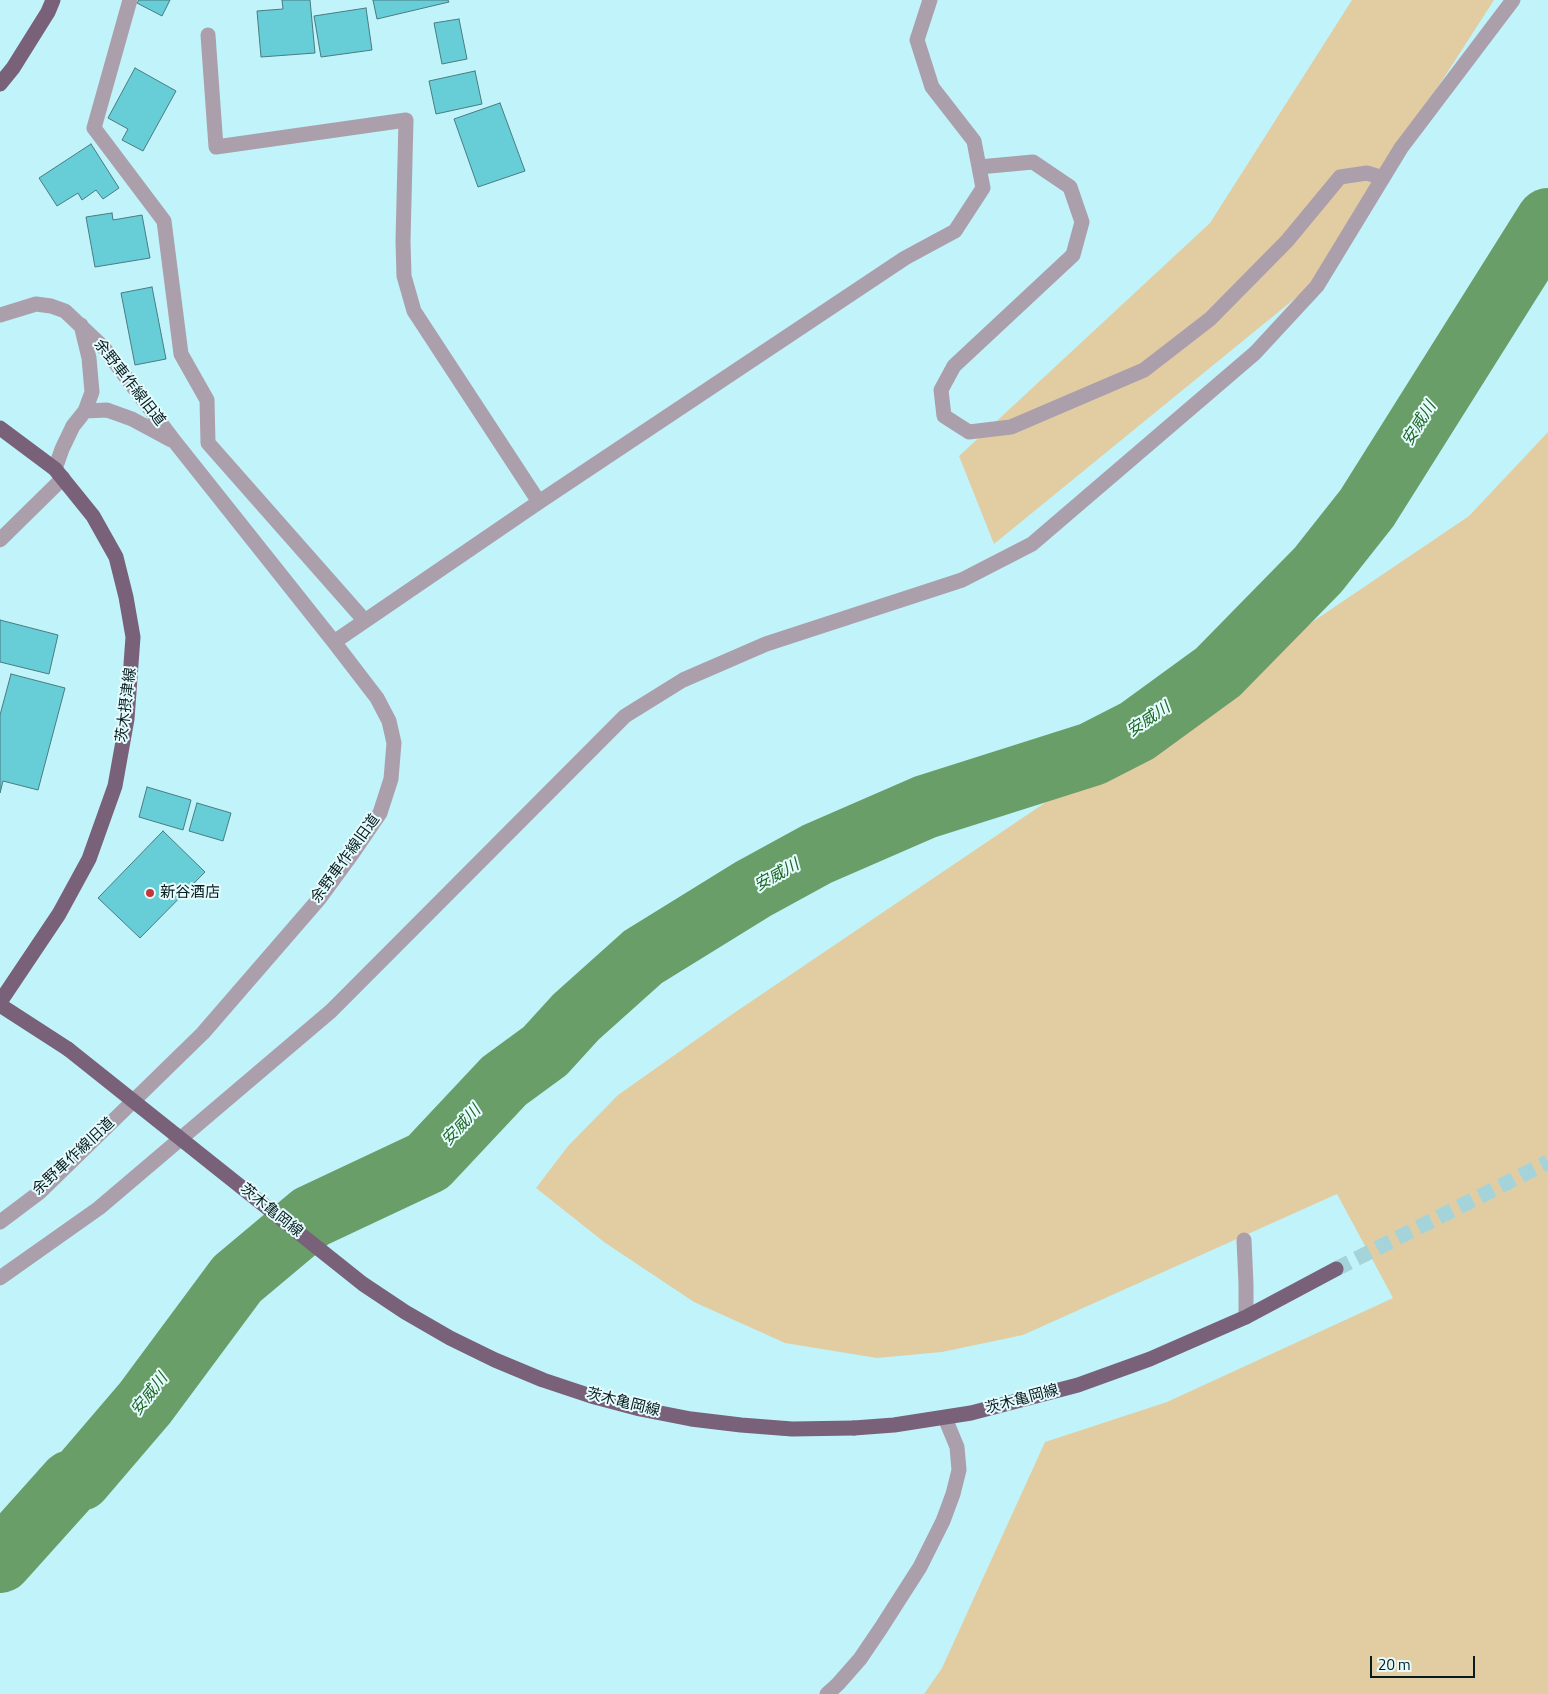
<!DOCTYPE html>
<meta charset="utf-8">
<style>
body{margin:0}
#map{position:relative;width:1548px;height:1694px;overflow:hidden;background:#c0f4fa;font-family:"Titillium Web",sans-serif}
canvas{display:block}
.scale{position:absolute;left:1370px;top:1656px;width:105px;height:22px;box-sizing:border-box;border:2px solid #071c1e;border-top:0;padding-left:6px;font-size:15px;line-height:18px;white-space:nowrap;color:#071c1e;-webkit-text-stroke:4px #e6fbfd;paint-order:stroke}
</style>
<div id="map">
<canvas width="1548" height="1694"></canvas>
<div class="scale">20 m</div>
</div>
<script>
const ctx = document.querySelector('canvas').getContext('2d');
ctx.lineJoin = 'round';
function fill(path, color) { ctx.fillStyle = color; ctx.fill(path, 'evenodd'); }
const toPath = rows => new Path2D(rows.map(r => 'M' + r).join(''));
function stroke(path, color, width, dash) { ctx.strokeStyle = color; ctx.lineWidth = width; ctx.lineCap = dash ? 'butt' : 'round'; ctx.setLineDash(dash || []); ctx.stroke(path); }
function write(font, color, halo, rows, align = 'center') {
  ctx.font = font + ' "Titillium Web","Noto Sans JP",sans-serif'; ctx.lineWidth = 4; ctx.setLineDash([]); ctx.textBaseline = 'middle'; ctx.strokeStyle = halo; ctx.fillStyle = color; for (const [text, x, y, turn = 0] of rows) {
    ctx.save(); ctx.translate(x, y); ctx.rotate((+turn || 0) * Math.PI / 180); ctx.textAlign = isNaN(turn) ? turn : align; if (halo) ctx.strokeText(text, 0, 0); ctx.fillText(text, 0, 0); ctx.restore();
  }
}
const green = toPath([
 [1352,0,1494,0,1309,287,994,544,959,456,1210,223],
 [1548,432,1548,1694,924,1694,942,1668,1045,1442,1167,1402,1393,1298,1337,1194,1023,1335,942,1352,877,1358,785,1343,694,1302,604,1242,536,1188,568,1146,618,1095,734,1013,1469,516]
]);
const river = toPath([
 [0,1561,71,1482,80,1479,145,1403,237,1279,311,1217,428,1162,504,1081,545,1051,576,1017,643,957,753,889,817,854,925,807,1092,754,1137,731,1218,672,1318,570,1367,508,1548,220]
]);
const building = toPath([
 [139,0,170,0,162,16,137,3,139,0],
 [282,0,310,0,315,53,261,57,257,11,283,9,282,0],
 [373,0,448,0,449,2,377,19,373,0],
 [366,8,372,50,321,57,314,16,366,8],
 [459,19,467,59,442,64,434,23,459,19],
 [135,68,176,91,143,151,122,140,128,129,108,118,135,68],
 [475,71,482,104,436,114,429,81,475,71],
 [500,103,525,171,478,187,454,119,500,103],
 [91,144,119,188,103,199,96,190,82,200,78,193,57,206,39,178,91,144],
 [112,213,113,220,142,215,150,258,95,267,86,217,112,213],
 [152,287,166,359,135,365,121,293,152,287],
 [0,620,58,635,49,674,0,662,0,620],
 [11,674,65,688,38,790,3,781,0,793,0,715,11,674],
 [147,787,191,800,183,830,139,817,147,787],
 [197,803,231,813,223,841,189,831,197,803],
 [163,831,205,872,140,938,98,898,163,831]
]);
const majorTunnel = toPath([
 [1336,1269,1548,1162]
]);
const minor = toPath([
 [130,0,94,128,164,221,181,354,207,400,208,443,365,621],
 [208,35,216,147,406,120,403,241,404,276,414,311,539,502],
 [979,167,1033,162,1070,187,1082,222,1073,255,954,366,941,390,944,416,969,432,1011,427,1144,370,1210,319,1287,241,1340,177,1367,173,1383,178],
 [0,315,36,304,51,306,65,311,104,348,175,442,334,642,377,698,389,721,394,743,391,779,380,813,352,854,319,899,203,1033,40,1192,0,1222],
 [81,325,89,358,92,392,85,411],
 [55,469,62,449,73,426,85,411,107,410,132,419,171,440],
 [0,540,63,478],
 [334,642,539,502,905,258,955,231,983,188,974,141,932,87,917,40,930,0],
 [1244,1240,1246,1284,1246,1317],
 [0,1278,99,1208,331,1011,625,716,683,680,766,644,962,580,1032,544,1255,353,1317,286,1401,148,1513,0],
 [827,1694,838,1684,860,1659,881,1628,920,1567,943,1521,953,1494,959,1470,957,1447,945,1418]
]);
const major = toPath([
 [0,84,13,68,48,12,53,0],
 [0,428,55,469,93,516,116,557,126,597,133,637,127,719,115,786,89,859,59,914,0,1002],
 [0,1005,68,1049],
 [854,1428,894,1425,971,1413,1078,1385,1150,1359,1246,1317,1336,1269]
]);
const majorBridge = toPath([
 [68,1049,363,1284,405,1312,450,1338,495,1360,543,1380,591,1396,640,1409,691,1419,741,1425,792,1429,854,1428]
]);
const markers = [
 [150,893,5,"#c53638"]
];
const streetNames = [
 ["余野車作線旧道",129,383,52],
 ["茨木摂津線",127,705,-83],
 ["余野車作線旧道",346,859,-54],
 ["余野車作線旧道",74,1157,-43],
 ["茨木亀岡線",271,1211,39],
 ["茨木亀岡線",1022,1400,-15],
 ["茨木亀岡線",623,1403,14]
];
const poiNames = [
 ["新谷酒店",160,893]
];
const waterNames = [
 ["安威川",1420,424,-58],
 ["安威川",1149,720,-34],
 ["安威川",777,876,-29],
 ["安威川",462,1126,-47],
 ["安威川",150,1395,-52]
];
fill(green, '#e2cda3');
stroke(river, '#699e69', 64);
fill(building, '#67cdd7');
stroke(building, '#4a7b80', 1);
stroke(majorTunnel, '#a4d4d9', 15, [15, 8]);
stroke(minor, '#ac9fac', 15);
stroke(major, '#786179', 15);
stroke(majorBridge, '#786179', 15);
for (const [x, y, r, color] of markers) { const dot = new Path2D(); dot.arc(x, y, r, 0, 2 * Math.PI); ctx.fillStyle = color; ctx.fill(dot); stroke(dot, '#e6fbfd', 2); }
write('15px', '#071c1e', '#e6fbfd', streetNames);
write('15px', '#071c1e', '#e6fbfd', poiNames, 'left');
write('italic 16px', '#1c6723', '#e6fbfd', waterNames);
</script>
